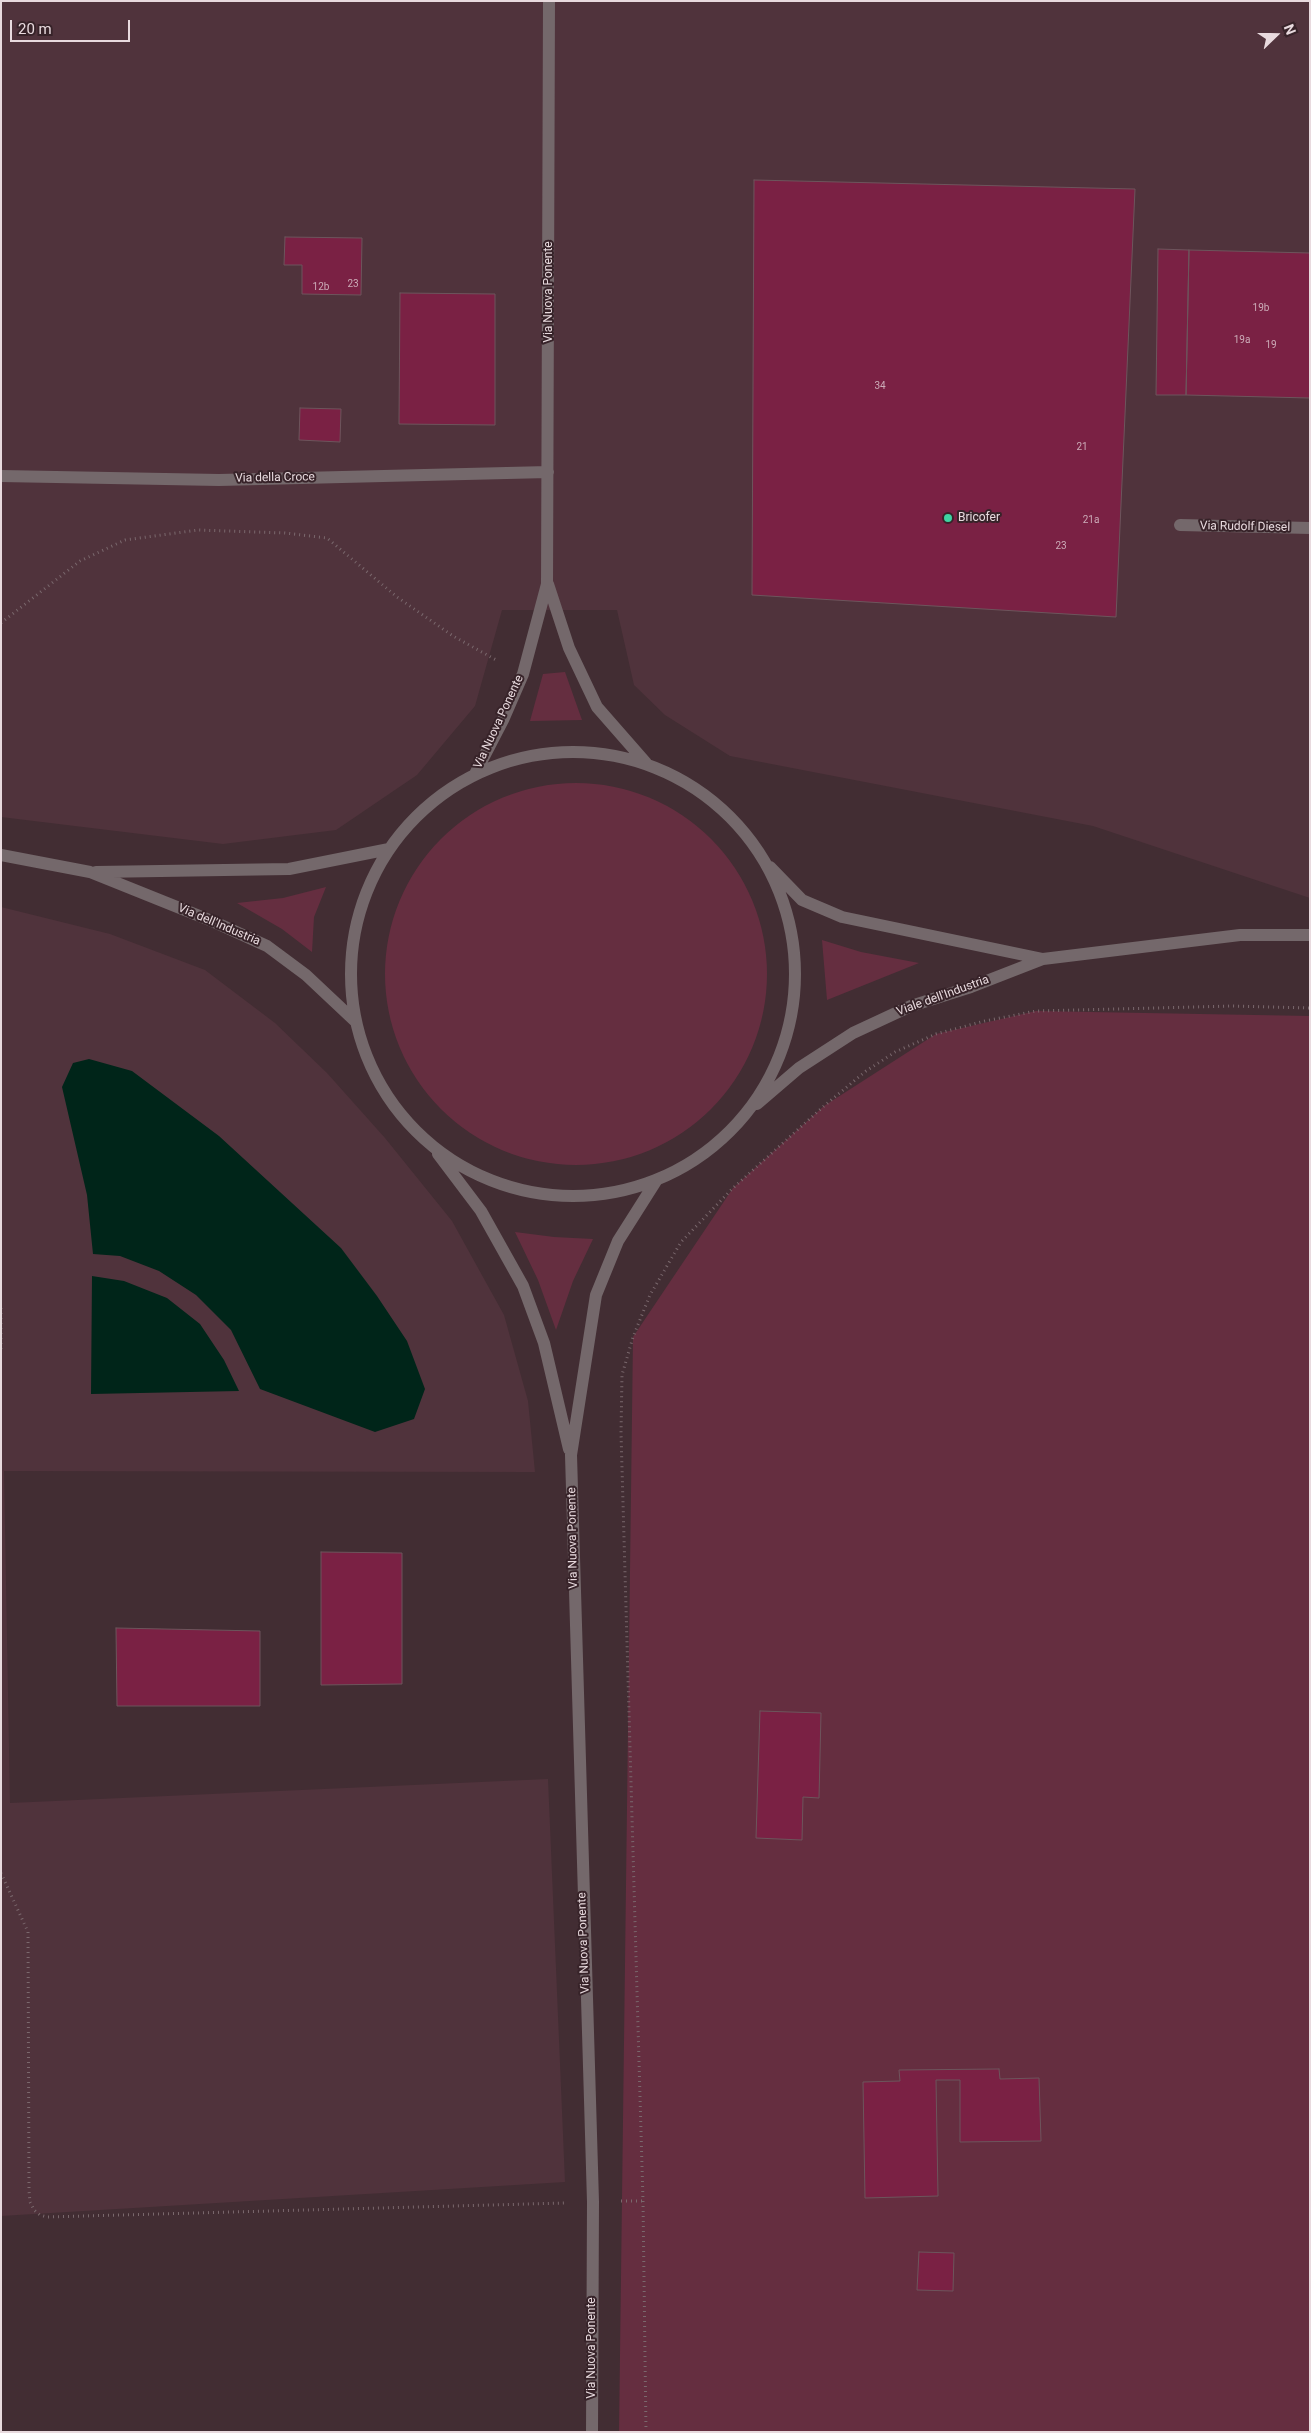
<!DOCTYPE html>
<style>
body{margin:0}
#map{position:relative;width:1311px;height:2433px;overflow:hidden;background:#422d33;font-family:Roboto,sans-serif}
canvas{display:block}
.frame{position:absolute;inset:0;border:2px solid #e8dade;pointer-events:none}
.north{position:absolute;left:1251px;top:10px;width:50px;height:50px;-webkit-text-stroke:4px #372329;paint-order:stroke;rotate:68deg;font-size:14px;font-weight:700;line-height:20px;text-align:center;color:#e8dade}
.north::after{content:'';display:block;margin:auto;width:18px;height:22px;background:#e8dade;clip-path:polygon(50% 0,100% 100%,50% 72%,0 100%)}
.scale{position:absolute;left:10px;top:20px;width:120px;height:22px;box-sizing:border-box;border:2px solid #e8dade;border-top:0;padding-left:6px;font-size:15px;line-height:18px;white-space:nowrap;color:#e8dade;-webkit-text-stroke:4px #372329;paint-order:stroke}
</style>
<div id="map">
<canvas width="1311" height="2433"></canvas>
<div class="frame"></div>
<div class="north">N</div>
<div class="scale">20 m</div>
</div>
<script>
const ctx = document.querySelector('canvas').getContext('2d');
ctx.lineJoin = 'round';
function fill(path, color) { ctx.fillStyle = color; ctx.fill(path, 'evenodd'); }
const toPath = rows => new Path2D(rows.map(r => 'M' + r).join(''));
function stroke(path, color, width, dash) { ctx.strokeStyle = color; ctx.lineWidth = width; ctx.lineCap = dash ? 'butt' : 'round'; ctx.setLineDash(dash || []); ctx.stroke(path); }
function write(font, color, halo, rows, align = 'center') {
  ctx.font = font + ' Roboto,sans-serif'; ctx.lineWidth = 4; ctx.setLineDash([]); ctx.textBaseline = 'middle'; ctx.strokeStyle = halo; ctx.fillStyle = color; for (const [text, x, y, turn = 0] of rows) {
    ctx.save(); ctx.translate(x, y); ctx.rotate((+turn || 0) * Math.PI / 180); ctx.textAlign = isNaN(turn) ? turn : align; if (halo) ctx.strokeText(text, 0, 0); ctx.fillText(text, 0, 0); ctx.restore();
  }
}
const built = toPath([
 [1,1,1310,1,1310,898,1093,826,730,756,665,715,634,685,617,610,502,610,475,706,417,775,336,830,223,844,1,817],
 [1,907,110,934,205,970,275,1023,327,1073,385,1138,452,1221,504,1315,528,1401,535,1472,4,1471,10,1803,548,1779,565,2182,1,2216]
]);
const green = toPath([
 [565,672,582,720,530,721,543,674],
 '385 974a191 191 0 1 1 382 0a191 191 0 1 1-382 0Z',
 [326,887,314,917,312,952,282,929,237,903,283,898],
 [822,940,861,952,919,963,827,1000],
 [1036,1011,1310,1016,1310,2432,619,2432,633,1337,733,1188,824,1106,936,1034],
 [515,1232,554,1237,593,1239,573,1281,556,1330,538,1280]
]);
const water = toPath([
 [89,1059,132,1071,219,1136,341,1248,377,1296,407,1341,425,1389,414,1419,375,1432,260,1389,231,1330,196,1295,159,1271,120,1256,93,1254,87,1195,62,1087,73,1063],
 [92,1276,124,1281,167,1298,200,1324,224,1360,239,1391,91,1394]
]);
const building = toPath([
 [754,180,1135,189,1116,617,752,595,754,180],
 [285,237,362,238,361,295,302,294,302,265,284,265,285,237],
 [1158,249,1189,250,1186,395,1156,395,1158,249],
 [1189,250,1310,253,1310,398,1186,395,1189,250],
 [400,293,495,294,495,425,399,424,400,293],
 [300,408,341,409,340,442,299,440,300,408],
 [321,1552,402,1553,402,1684,321,1685,321,1552],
 [116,1628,260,1631,260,1706,117,1706,116,1628],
 [760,1711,821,1713,819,1798,803,1797,802,1840,756,1838,760,1711],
 [999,2069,1000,2079,1039,2078,1041,2141,960,2142,960,2080,936,2080,938,2196,865,2198,863,2082,900,2081,899,2070,999,2069],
 [919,2252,954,2253,953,2291,917,2290,919,2252]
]);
const path = toPath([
 [1,623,80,561,125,540,198,530,285,533,327,538,397,597,453,636,498,661],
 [1,1308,1,1350],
 [1,1873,28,1932,29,2191,30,2202,34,2210,40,2215,47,2217,565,2203],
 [621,2201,643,2201],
 [646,2432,643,2201,621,1433,622,1375,633,1337,650,1295,681,1242,733,1188,824,1106,866,1071,895,1052,936,1034,985,1021,1036,1011,1233,1006,1310,1008]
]);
const minor = toPath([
 [1,476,219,480,548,472],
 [1180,525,1310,528],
 [548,584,569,648,597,707,646,763],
 '351 974a222 222 0 1 1 444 0a222 222 0 1 1-444 0Z',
 [475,774,503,720,523,674,547,584,549,1],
 [1,855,90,872,212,921,267,946,306,975,356,1022],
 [770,867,802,900,842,917,1043,959],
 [96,872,289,869,389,849],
 [757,1104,799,1068,853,1033,911,1006,971,987,1043,959,1240,935,1310,935],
 [438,1154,481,1211,523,1286,544,1343,569,1449],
 [592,2432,593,2202,571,1455,596,1295,618,1241,656,1181]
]);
const markers = [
 [948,518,5,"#3fd4a2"]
];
const numberNames = [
 ["23",353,284],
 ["12b",321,287],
 ["19b",1261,308],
 ["19a",1242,340],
 ["19",1271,345],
 ["34",880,386],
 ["21",1082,447],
 ["21a",1091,520],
 ["23",1061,546]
];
const streetNames = [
 ["Via Nuova Ponente",549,292,-90],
 ["Via della Croce",275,478,-1],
 ["Via Rudolf Diesel",1245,527,1],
 ["Via Nuova Ponente",499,722,-65],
 ["Via dell'Industria",219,925,23],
 ["Viale dell'Industria",943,996,-20],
 ["Via Nuova Ponente",573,1538,-91],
 ["Via Nuova Ponente",584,1943,-92],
 ["Via Nuova Ponente",592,2348,-90]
];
const poiNames = [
 ["Bricofer",958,518]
];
fill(built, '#50333c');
fill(green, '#652e40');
fill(water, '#002519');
fill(building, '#7a2144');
stroke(building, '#6d555c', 1);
stroke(path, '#7a686d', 3, [1, 4]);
stroke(minor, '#74686b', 12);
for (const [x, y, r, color] of markers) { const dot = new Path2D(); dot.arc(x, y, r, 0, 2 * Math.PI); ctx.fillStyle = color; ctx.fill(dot); stroke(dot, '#372329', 2); }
write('10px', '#ccacb8', null, numberNames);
write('12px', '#e8dade', '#372329', streetNames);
write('12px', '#e8dade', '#372329', poiNames, 'left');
</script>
